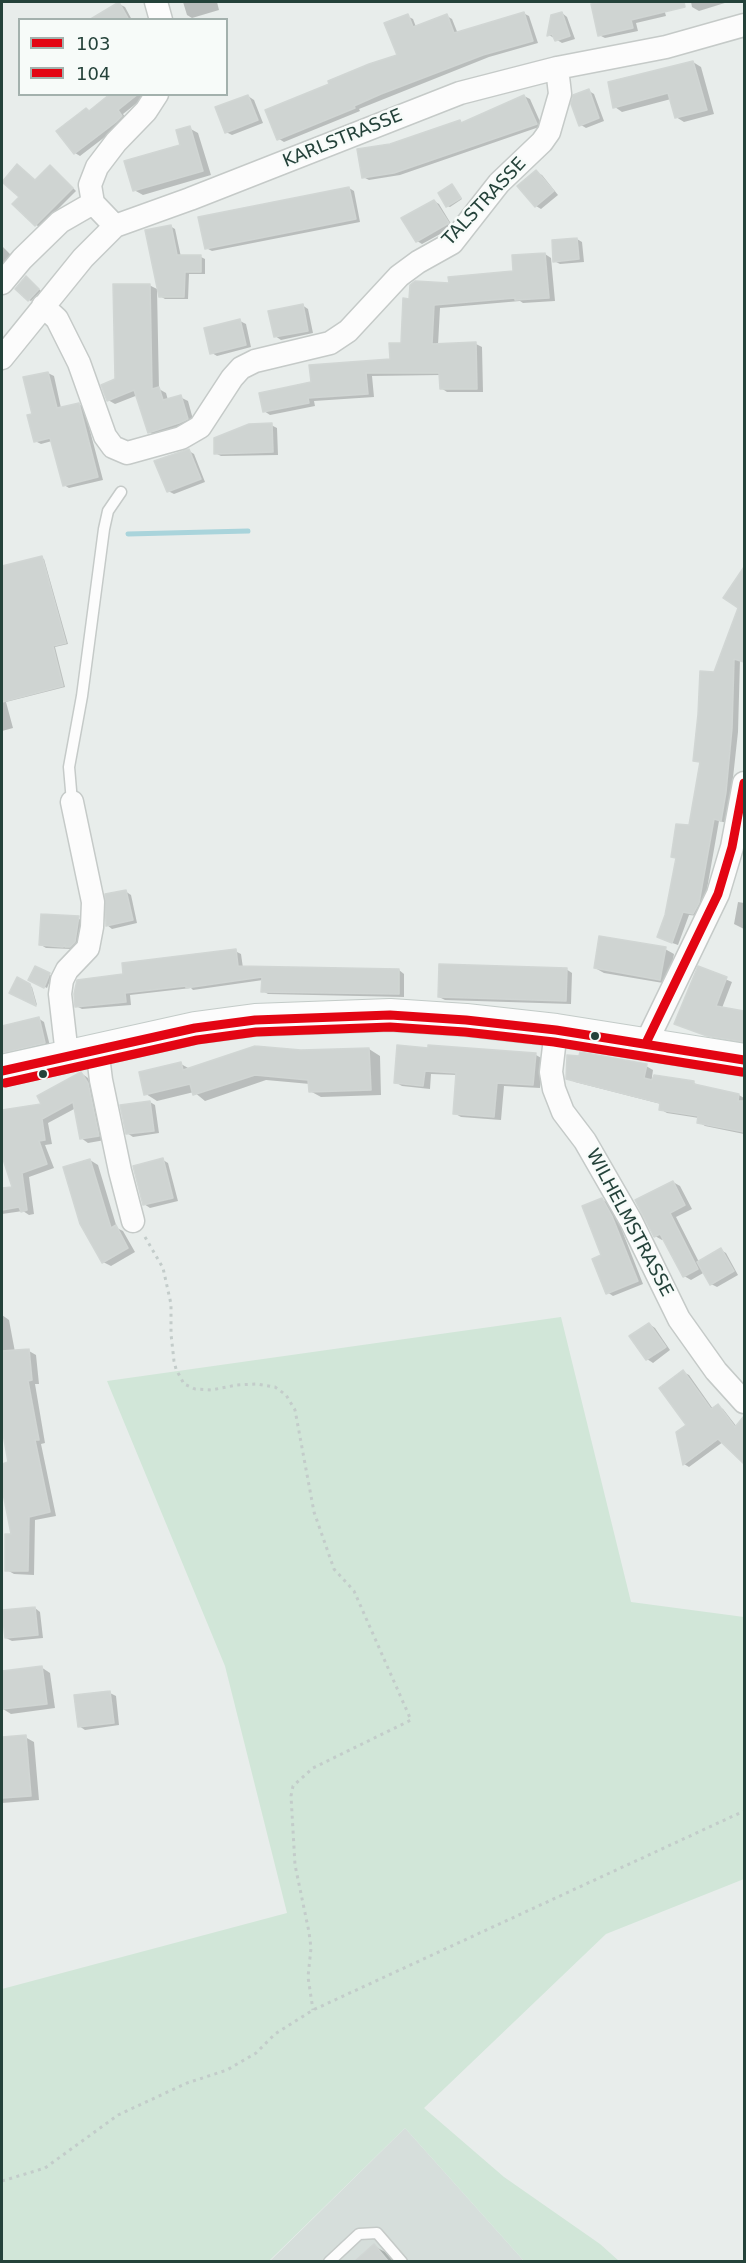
<!DOCTYPE html>
<style>
body{margin:0}
#map{position:relative;width:746px;height:2263px;overflow:hidden;background:#e8edeb;font-family:"DejaVu Sans",sans-serif}
canvas{display:block}
.frame{position:absolute;inset:0;border:3px solid #24423a;pointer-events:none}
.legend{position:absolute;left:18px;top:18px;width:210px;height:78px;box-sizing:border-box;background:#f7fbf9;border:2px solid #a3b1ad;margin:0;padding:8px 10px;list-style:none;font-size:18px;color:#24423a}
.legend li{display:flex;align-items:center;gap:12px;height:30px}
.legend b{width:30px;border:2px solid #a3b1ad}
</style>
<div id="map">
<canvas width="746" height="2263"></canvas>
<div class="frame"></div>
<ul class="legend">
<li><b style="height:8px;background:#e30513"></b>103</li>
<li><b style="height:8px;background:#e30513"></b>104</li>
</ul>
</div>
<script>
const ctx = document.querySelector('canvas').getContext('2d');
ctx.lineJoin = 'round';
function fill(path, color) { ctx.fillStyle = color; ctx.fill(path, 'evenodd'); }
const toPath = rows => new Path2D(rows.map(r => 'M' + r).join(''));
function stroke(path, color, width, dash) { ctx.strokeStyle = color; ctx.lineWidth = width; ctx.lineCap = dash ? 'butt' : 'round'; ctx.setLineDash(dash || []); ctx.stroke(path); }
function write(font, color, halo, rows, align = 'center') {
  ctx.font = font + ' "DejaVu Sans",sans-serif'; ctx.lineWidth = 5; ctx.setLineDash([]); ctx.textBaseline = 'middle'; ctx.strokeStyle = halo; ctx.fillStyle = color; for (const [text, x, y, turn = 0] of rows) {
    ctx.save(); ctx.translate(x, y); ctx.rotate((+turn || 0) * Math.PI / 180); ctx.textAlign = isNaN(turn) ? turn : align; if (halo) ctx.strokeText(text, 0, 0); ctx.fillText(text, 0, 0); ctx.restore();
  }
}
const built = toPath([
 [405,2128,524,2261,269,2262]
]);
const green = toPath([
 [561,1317,631,1602,744,1617,744,1879,606,1934,424,2108,504,2177,600,2244,619,2261,524,2261,405,2128,269,2261,2,2261,2,1989,287,1913,225,1666,107,1381]
]);
const shadow = toPath([
 [183,2,217,2,219,10,192,18,187,15],
 [610,2,662,2,666,16,636,23,638,31,605,38,599,35,593,5],
 [691,2,728,2,699,11,692,7],
 [119,4,125,7,132,20,97,20],
 [523,13,529,16,538,43,489,57,359,109,360,111,284,142,279,139,399,56,407,16,413,19,416,27,447,16,452,19,458,34],
 [562,13,567,17,575,39,562,43,549,35,552,16],
 [693,62,701,67,714,114,684,122,676,117,671,99,622,112,615,107],
 [589,91,594,94,604,121,586,128,581,125],
 [113,94,147,95,123,114,127,120,80,156,75,153,90,112],
 [248,96,254,100,263,123,232,135,226,132],
 [524,96,530,99,542,126,400,175,369,180,363,177,391,145,460,122,464,124],
 [189,128,198,133,211,175,143,195,134,190,182,146],
 [55,170,76,191,40,227,36,225,36,181],
 [536,172,542,175,558,195,541,209,536,206],
 [452,186,462,199,450,207,447,206],
 [349,188,354,191,360,222,212,251,206,248],
 [434,201,439,204,453,227,422,244,417,241],
 [170,226,175,229,181,257,201,257,205,259,205,274,189,274,188,299,165,299,160,296],
 [577,239,582,242,584,262,560,264,554,261],
 [2,246,15,259,2,274],
 [545,254,551,258,555,301,523,303,520,301,440,308,438,345,476,344,482,347,483,392,447,392,441,388,441,375,372,376,374,397,314,401,315,406,270,415,264,411,312,384,391,361,402,345,410,301,450,284,515,273],
 [28,279,41,291,31,301,29,300],
 [149,285,157,289,159,389,166,393,168,400,180,397,188,401,194,423,156,436,149,432,138,395,115,404,108,400],
 [302,305,308,309,313,333,281,340,275,336],
 [240,321,246,324,251,347,217,356,212,353],
 [48,373,54,376,61,408,79,404,84,408,103,480,69,488,64,485,52,441,41,444,35,441,33,415],
 [271,425,277,428,278,455,221,456,215,453],
 [189,451,194,454,205,482,174,494,168,491],
 [41,558,44,559,68,644,55,647,65,687,6,702,13,728,2,731,2,567],
 [744,572,744,611,725,598],
 [734,623,744,628,744,662,740,660,738,732,731,796,727,823,719,821,704,906,699,916,689,915,678,945,664,940,677,859,672,856,690,827,702,764,695,760,715,673],
 [125,891,131,895,137,923,112,929,107,925],
 [738,902,744,903,744,929,734,924],
 [77,918,83,921,81,945,72,949,46,948,41,945],
 [665,949,674,954,669,984,604,973,595,968],
 [235,951,241,954,243,968,399,970,404,974,404,997,268,994,263,991,263,980,193,990,191,988,130,995,131,1005,82,1009,76,1006,125,975],
 [35,968,52,976,47,988,30,980],
 [699,968,732,982,722,1008,744,1013,744,1043,714,1038,681,1026],
 [566,969,572,973,571,1004,445,1000,439,997],
 [17,979,32,987,37,1005,11,993],
 [38,1018,44,1022,50,1046,2,1058,2,1027],
 [399,1047,536,1055,543,1059,540,1088,504,1086,501,1120,461,1117,454,1113,458,1075,431,1074,430,1089,402,1086,395,1082],
 [369,1049,380,1056,381,1095,321,1097,310,1091,310,1084,266,1080,205,1101,194,1092,157,1101,146,1094,181,1064,190,1069],
 [646,1066,653,1070,651,1084,694,1083,701,1087,739,1095,744,1098,744,1134,705,1126,699,1122,699,1118,667,1113,660,1109,661,1104,575,1082,567,1078],
 [81,1073,88,1078,95,1089,105,1140,88,1143,81,1138,76,1108,48,1123,52,1144,45,1145,54,1168,29,1177,34,1214,29,1215,23,1211,2,1214,2,1190,14,1188,2,1152,2,1112,43,1105],
 [150,1102,155,1105,159,1133,133,1137,127,1133],
 [90,1160,98,1165,117,1228,123,1231,135,1252,111,1266,103,1262],
 [163,1160,168,1163,178,1201,150,1208,144,1204],
 [673,1182,680,1186,692,1209,676,1217,699,1262,721,1250,726,1253,738,1275,717,1287,711,1284,705,1272,691,1280,684,1276,665,1239,662,1240,655,1236],
 [602,1199,608,1203,618,1220,643,1284,613,1296,607,1292,603,1256],
 [2,1312,2,1315,9,1320,15,1352,29,1351,36,1355,39,1384,35,1384,45,1443,41,1444,56,1516,35,1520,34,1575,14,1574,7,1570,13,1536,2,1481,2,1465,9,1464,2,1420],
 [649,1324,655,1328,670,1350,653,1363,647,1359],
 [683,1372,689,1375,713,1409,718,1406,723,1409,737,1427,744,1418,744,1462,723,1442,689,1467,684,1464,677,1433,688,1426],
 [35,1608,40,1612,43,1638,12,1641,6,1638],
 [41,1667,50,1673,55,1708,11,1714,3,1709,2,1672],
 [110,1693,116,1696,119,1725,85,1730,79,1726],
 [25,1737,34,1742,39,1800,2,1803,2,1739],
 [374,2246,385,2252,394,2262,356,2262]
]);
const stream = toPath([
 [128,534,248,531]
]);
const building = toPath([
 [119,2,129,20,89,20,119,2],
 [603,2,684,2,685,7,631,20,633,28,598,36,591,4,603,2],
 [524,12,533,41,483,55,381,94,354,106,355,108,277,140,265,110,329,84,328,81,369,64,397,55,384,23,408,14,413,27,447,14,454,33,524,12],
 [562,12,570,36,555,41,552,34,547,36,551,15,562,12],
 [693,61,707,110,675,118,668,93,613,108,608,82,693,61],
 [589,89,599,118,579,126,571,104,573,95,589,89],
 [110,94,138,94,118,110,122,116,116,122,74,154,56,131,86,108,89,111,110,94],
 [248,95,258,120,225,133,215,107,248,95],
 [524,95,537,124,394,173,362,178,357,149,390,144,460,120,461,123,524,95],
 [190,126,203,171,133,191,124,161,180,145,176,130,190,126],
 [17,164,35,180,50,165,73,188,35,226,12,204,19,197,2,182,17,164],
 [536,170,554,191,535,207,517,186,536,170],
 [452,184,461,198,446,207,438,193,452,184],
 [349,187,356,219,205,249,198,217,349,187],
 [434,200,449,223,416,242,401,218,434,200],
 [171,225,177,255,201,255,201,272,185,272,184,297,159,297,145,230,171,225],
 [577,238,579,259,553,262,552,240,577,238],
 [545,253,549,298,515,300,515,298,434,305,432,344,476,342,477,389,440,389,439,373,366,373,368,394,308,398,309,403,263,412,259,393,311,382,309,365,390,359,389,343,401,343,403,298,409,299,410,285,415,281,449,283,448,277,513,271,512,255,545,253],
 [26,276,39,289,28,301,15,289,26,276],
 [113,284,150,284,152,389,159,387,163,400,181,395,188,419,179,423,148,433,134,390,107,401,101,385,115,379,113,284],
 [303,304,308,331,274,337,268,311,303,304],
 [240,319,246,345,210,354,204,328,240,319],
 [48,372,57,408,79,403,98,477,63,486,50,438,34,442,27,415,32,414,23,377,48,372],
 [272,423,273,452,214,454,214,438,249,424,272,423],
 [189,449,201,479,167,492,154,461,189,449],
 [42,556,66,643,53,646,63,686,2,702,2,566,42,556],
 [744,567,744,662,734,659,732,728,726,792,721,821,714,819,699,903,693,914,683,912,672,943,657,937,665,915,676,858,671,857,676,824,689,825,700,762,693,761,698,714,700,671,714,672,738,608,723,598,744,567],
 [126,890,133,920,106,926,105,894,126,890],
 [41,914,79,916,75,942,70,947,65,947,65,945,63,947,39,945,41,914],
 [599,936,666,947,660,980,594,968,599,936],
 [236,949,238,966,399,969,399,994,261,992,262,977,186,988,186,986,125,993,126,1002,75,1007,74,994,77,980,123,974,122,963,236,949],
 [439,964,567,968,566,1001,438,997,439,964],
 [35,966,50,973,44,988,28,980,35,966],
 [698,966,727,977,716,1006,744,1011,744,1042,707,1036,674,1024,698,966],
 [17,977,30,984,36,1006,9,993,17,977],
 [39,1017,45,1043,2,1053,2,1026,39,1017],
 [397,1045,428,1048,428,1045,536,1053,533,1085,497,1083,494,1117,453,1114,456,1073,425,1071,423,1086,394,1083,397,1045],
 [255,1046,301,1050,369,1048,371,1090,309,1092,308,1080,255,1075,193,1095,190,1084,144,1095,139,1072,181,1062,183,1070,255,1046],
 [580,1052,647,1064,644,1078,652,1080,654,1075,694,1081,694,1084,739,1094,738,1101,744,1101,744,1132,697,1123,698,1116,659,1110,660,1103,566,1079,567,1055,579,1056,580,1052],
 [81,1072,88,1083,99,1136,80,1139,73,1102,42,1119,45,1140,39,1141,47,1164,22,1173,27,1210,21,1212,19,1207,2,1210,2,1188,12,1187,2,1156,2,1110,41,1104,37,1096,81,1072],
 [150,1101,154,1131,126,1134,120,1105,150,1101],
 [163,1158,173,1198,143,1205,133,1166,163,1158],
 [90,1159,111,1228,116,1225,128,1248,102,1263,80,1224,63,1167,90,1159],
 [673,1181,685,1205,670,1213,698,1269,683,1277,660,1234,654,1237,635,1200,673,1181],
 [602,1198,612,1216,638,1281,606,1294,592,1259,601,1255,582,1206,602,1198],
 [721,1248,734,1271,710,1285,697,1262,721,1248],
 [649,1323,666,1347,646,1360,629,1336,649,1323],
 [29,1349,32,1380,28,1381,39,1440,35,1440,50,1512,29,1517,28,1571,5,1571,5,1534,11,1534,2,1488,2,1464,8,1462,2,1428,2,1351,29,1349],
 [683,1370,711,1409,718,1404,735,1427,744,1416,744,1464,718,1439,683,1465,676,1432,686,1425,659,1388,683,1370],
 [35,1607,38,1635,5,1638,2,1610,35,1607],
 [42,1666,47,1704,2,1709,2,1671,42,1666],
 [110,1691,114,1723,78,1727,74,1695,110,1691],
 [26,1735,31,1796,2,1798,2,1737,26,1735],
 [374,2244,389,2262,354,2262,374,2244]
]);
const path = toPath([
 [145,1237,163,1268,171,1304,171,1334,174,1361,176,1369,184,1384,195,1389,211,1390,237,1385,257,1384,275,1387,286,1395,295,1410,314,1512,334,1569,354,1591,411,1720,313,1768,293,1786,291,1796,295,1865,309,1932,311,1948,308,1977,313,2010],
 [2,2181,45,2168,118,2115,187,2083,227,2070,256,2053,275,2034,313,2010,744,1811]
]);
const lane = toPath([
 [72,802,69,767,82,696,104,529,108,511,121,492],
 [329,2262,359,2234,377,2233,402,2262]
]);
const street = toPath([
 [156,2,161,20],
 [115,226,93,203,90,185,97,167,116,142,146,111,157,94],
 [2,283,22,259,60,222,93,203],
 [43,306,57,319,79,363,105,436,113,447,127,453,181,438,200,427,232,378,241,368,255,361,330,343,348,331,399,276,418,262,452,243,499,183,542,142,549,132,560,94,557,68],
 [2,358,83,258,115,226,190,199,460,93,557,68,666,47,744,25],
 [556,1030,551,1072,554,1089,563,1112,585,1141,631,1221,679,1319,716,1371,744,1402],
 [646,1043,718,894,732,847,744,783],
 [97,1048,101,1080,120,1171,133,1221],
 [67,1055,60,994,62,980,67,970,88,948,92,927,93,902,72,802]
]);
const secondary = toPath([
 [2,1071,195,1028,255,1020,390,1015,466,1020,556,1030,744,1060]
]);
const bus1 = toPath([
 [646,1043,718,894,732,847,744,783],
 [2,1071,195,1028,255,1020,390,1015,466,1020,556,1030,744,1060]
]);
const bus2 = toPath([
 [5,1083,197,1040,256,1032,390,1027,465,1032,554,1042,742,1072]
]);
const markers = [
 [595,1036,5,"#24423a"],
 [43,1074,5,"#24423a"]
];
const streetNames = [
 ["KARLSTRASSE",343,139,-22],
 ["TALSTRASSE",485,202,-47],
 ["WILHELMSTRASSE",629,1223,62]
];
fill(built, '#d6dedb');
fill(green, '#d1e6d8');
fill(shadow, '#0003');
stroke(stream, '#a9d4db', 5);
fill(building, '#cfd4d2');
stroke(building, '#d1d6d4', 1.5);
stroke(lane, '#c5cac8', 13);
stroke(street, '#c5cac8', 25);
stroke(secondary, '#c3cbc8', 34);
stroke(path, '#c3ccca', 3, [3, 4.5]);
stroke(lane, '#fcfcfc', 10);
stroke(street, '#fcfcfc', 22);
stroke(secondary, '#fcfcfc', 32);
stroke(bus1, '#e30513', 9);
stroke(bus2, '#e30513', 9);
for (const [x, y, r, color] of markers) { const dot = new Path2D(); dot.arc(x, y, r, 0, 2 * Math.PI); ctx.fillStyle = color; ctx.fill(dot); stroke(dot, '#f7fbf9', 2); }
write('18px', '#24423a', '#f7fbf9', streetNames);
</script>
